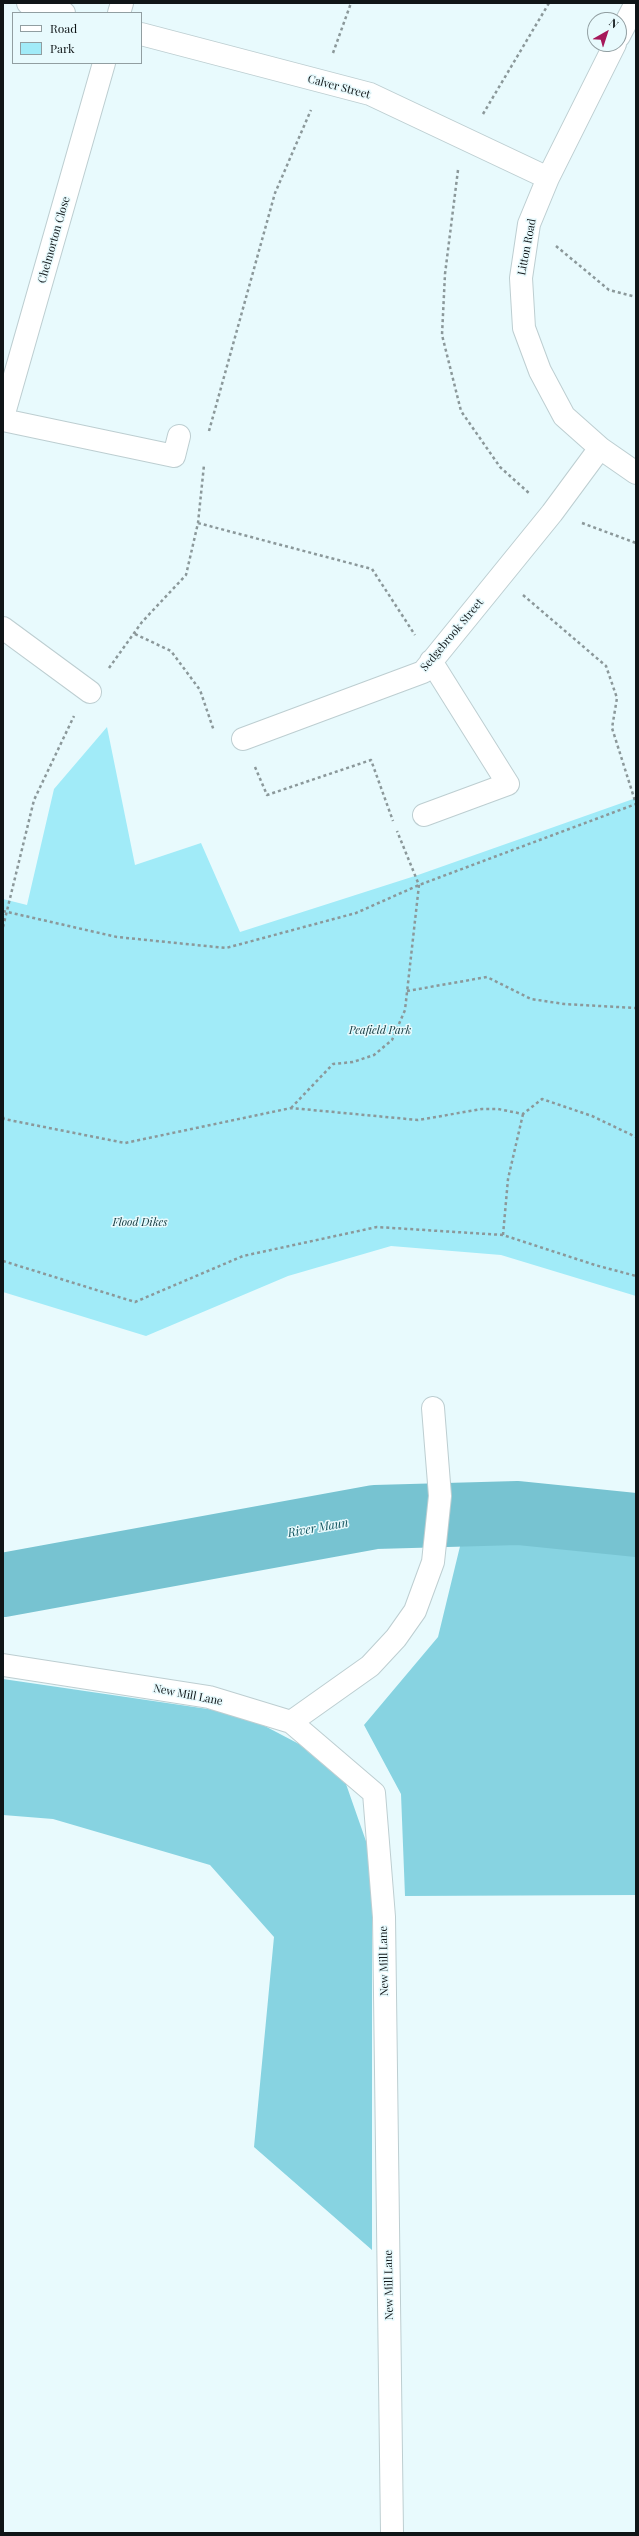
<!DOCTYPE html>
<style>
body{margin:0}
#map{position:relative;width:639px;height:2536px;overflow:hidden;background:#e8fafd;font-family:"Playfair Display",serif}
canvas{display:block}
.frame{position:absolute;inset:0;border:4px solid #0f1517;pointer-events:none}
.legend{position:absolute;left:12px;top:12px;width:130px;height:52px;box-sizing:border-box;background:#e8fafd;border:1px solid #919ea1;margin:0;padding:5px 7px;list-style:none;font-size:12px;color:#0f1517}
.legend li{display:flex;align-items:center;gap:8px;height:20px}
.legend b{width:20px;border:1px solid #919ea1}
.north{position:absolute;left:587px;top:12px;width:40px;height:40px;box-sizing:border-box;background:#e8fafd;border:1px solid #919ea1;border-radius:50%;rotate:39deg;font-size:11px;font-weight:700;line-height:16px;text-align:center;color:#0f1517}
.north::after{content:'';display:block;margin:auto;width:14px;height:18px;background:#a6185a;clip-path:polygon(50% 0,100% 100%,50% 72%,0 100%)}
</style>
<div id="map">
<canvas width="639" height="2536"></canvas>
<div class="frame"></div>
<ul class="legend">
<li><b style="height:5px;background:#fff"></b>Road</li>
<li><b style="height:11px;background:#a1ebf8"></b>Park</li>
</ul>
<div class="north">N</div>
</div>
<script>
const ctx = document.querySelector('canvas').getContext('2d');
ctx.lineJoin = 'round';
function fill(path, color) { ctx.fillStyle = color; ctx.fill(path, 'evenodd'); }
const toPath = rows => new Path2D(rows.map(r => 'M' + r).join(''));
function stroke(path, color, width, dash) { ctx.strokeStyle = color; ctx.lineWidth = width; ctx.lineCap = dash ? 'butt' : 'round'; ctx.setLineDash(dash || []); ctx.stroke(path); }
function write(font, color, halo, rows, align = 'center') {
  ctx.font = font + ' "Playfair Display",serif'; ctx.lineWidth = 3; ctx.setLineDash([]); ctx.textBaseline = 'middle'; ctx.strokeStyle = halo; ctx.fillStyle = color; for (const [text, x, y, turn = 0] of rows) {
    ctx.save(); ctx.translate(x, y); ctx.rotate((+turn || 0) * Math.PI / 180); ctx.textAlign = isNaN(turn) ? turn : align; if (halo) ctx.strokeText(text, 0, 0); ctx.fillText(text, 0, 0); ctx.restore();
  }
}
const green = toPath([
 [107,727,135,865,201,843,240,932,418,875,636,798,636,1296,501,1255,391,1246,288,1276,146,1336,3,1292,3,899,27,905,54,789]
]);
const forest = toPath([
 [463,1534,636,1552,636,1895,405,1896,401,1794,364,1725,438,1637],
 [3,1679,242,1714,299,1744,346,1784,367,1844,372,1892,372,2250,254,2147,274,1937,210,1865,53,1819,3,1815]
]);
const river = toPath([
 [3,1585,375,1517,518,1513,636,1525]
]);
const path = toPath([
 [333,53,351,3],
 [483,114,549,3],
 [458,170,445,274,442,335,461,411,500,467,530,494],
 [556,246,609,290,636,297],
 [209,431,275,193,311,110],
 [198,523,372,569,415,635],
 [582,523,636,543],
 [523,595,606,666,617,698,612,728,636,804],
 [135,634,171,651,200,690,214,731],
 [109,668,142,622,186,575,198,523,204,465],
 [255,767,267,795,371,760,393,821],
 [3,911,117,937,226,948,356,913,419,885,636,804],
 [3,927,34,800,74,716],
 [407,991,487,977,531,999,564,1004,636,1008],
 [291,1108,333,1064,353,1062,374,1055,392,1040,405,1010,419,885,397,831],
 [3,1117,4,1119,125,1143,291,1108,418,1120,482,1109,498,1109,523,1114,542,1099,592,1116,636,1137],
 [503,1235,508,1179,523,1114],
 [3,1261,135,1302,243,1256,377,1227,503,1235,595,1265,636,1276]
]);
const minor = toPath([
 [28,3,64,13],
 [119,13,122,3],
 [141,34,370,94,548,178],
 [619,36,636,3],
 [615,44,548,178,529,224,521,278,524,328,540,371,564,416,600,448,636,473],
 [3,417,104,63],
 [3,420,174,456,179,436],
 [3,628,90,692],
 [243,739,423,672,552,513,600,448],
 [424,815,508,784,431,661],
 [3,1665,209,1697,291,1722,374,1793,384,1917,392,2533],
 [291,1722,370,1666,396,1638,415,1611,433,1562,440,1496,433,1408]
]);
const streetNames = [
 ["Calver Street",339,87,15],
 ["Chelmorton Close",54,240,-74],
 ["Litton Road",527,247,-79],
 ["Sedgebrook Street",452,635,-50],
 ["New Mill Lane",188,1695,11],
 ["New Mill Lane",384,1961,-91],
 ["New Mill Lane",389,2285,-91]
];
const parkNames = [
 ["Peafield Park",380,1031],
 ["Flood Dikes",140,1223]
];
const waterNames = [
 ["River Maun",318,1528,-10]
];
fill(green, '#a1ebf8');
fill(forest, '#87d3e1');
stroke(river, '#77c3d1', 64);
stroke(minor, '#bdced1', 24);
stroke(path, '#8b989a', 2.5, [3, 3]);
stroke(minor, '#fff', 22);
write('11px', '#0f1517', '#e8fafd', streetNames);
write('italic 11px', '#0e343a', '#e8fafd', parkNames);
write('italic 12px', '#13555f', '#e8fafd', waterNames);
</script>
